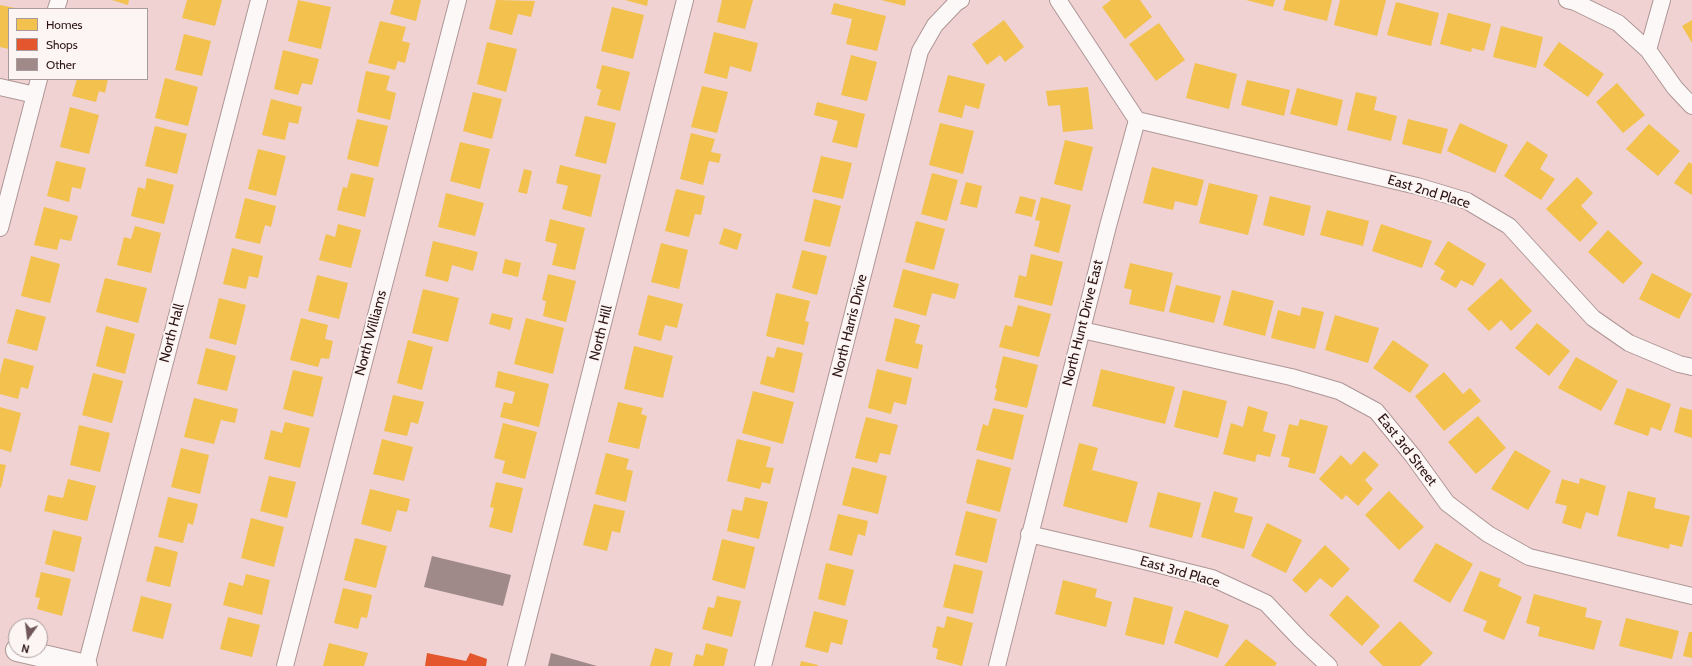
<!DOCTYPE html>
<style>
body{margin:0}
#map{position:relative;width:1692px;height:666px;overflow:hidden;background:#efd2d1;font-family:Cabin,sans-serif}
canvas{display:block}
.legend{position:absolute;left:8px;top:8px;width:140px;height:72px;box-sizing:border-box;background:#fcf5f4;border:1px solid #a99b9b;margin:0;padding:5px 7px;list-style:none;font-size:12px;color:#2d1515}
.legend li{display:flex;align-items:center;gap:8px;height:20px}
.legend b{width:20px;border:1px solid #a99b9b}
.north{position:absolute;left:8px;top:618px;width:40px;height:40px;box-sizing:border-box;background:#fcf5f4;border:1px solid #a99b9b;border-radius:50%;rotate:194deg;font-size:11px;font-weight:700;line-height:16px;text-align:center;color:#2d1515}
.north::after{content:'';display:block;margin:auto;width:14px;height:18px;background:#715757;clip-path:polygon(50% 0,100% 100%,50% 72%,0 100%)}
</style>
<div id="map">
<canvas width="1692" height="666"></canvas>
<ul class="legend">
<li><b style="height:11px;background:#f2c14e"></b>Homes</li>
<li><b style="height:11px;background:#e4572e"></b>Shops</li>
<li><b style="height:11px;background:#a08989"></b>Other</li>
</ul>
<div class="north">N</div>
</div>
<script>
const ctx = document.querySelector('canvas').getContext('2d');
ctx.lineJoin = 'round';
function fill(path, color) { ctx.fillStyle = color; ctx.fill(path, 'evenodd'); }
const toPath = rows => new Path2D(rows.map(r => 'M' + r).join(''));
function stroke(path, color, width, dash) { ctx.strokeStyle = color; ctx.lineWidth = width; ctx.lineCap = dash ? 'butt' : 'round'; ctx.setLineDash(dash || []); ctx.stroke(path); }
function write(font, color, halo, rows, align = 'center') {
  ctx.font = font + ' Cabin,sans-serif'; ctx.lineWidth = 4; ctx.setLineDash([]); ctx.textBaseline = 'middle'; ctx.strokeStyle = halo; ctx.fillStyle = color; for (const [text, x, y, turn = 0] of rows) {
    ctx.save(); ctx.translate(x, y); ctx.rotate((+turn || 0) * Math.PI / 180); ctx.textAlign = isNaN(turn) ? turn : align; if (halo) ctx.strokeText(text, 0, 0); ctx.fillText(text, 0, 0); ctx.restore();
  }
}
const homes = toPath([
 [112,0,129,0,128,5],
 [187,0,222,0,215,26,182,18],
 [298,0,331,7,321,49,288,41],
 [394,0,421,0,416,21,390,14],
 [496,0,535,1,531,17,518,14,512,35,489,29],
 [625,0,648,0,647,6],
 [722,0,753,0,745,29,717,22],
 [881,0,906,0,905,6],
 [1111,0,1140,0,1152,17,1125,39,1102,7],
 [1246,0,1275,0,1273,7],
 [1286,0,1332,0,1327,21,1283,10],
 [1340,0,1386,0,1377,36,1334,25],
 [1396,2,1439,13,1431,46,1387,35],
 [834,3,886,16,877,51,846,44,852,19,831,14],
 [0,5,15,8,9,9,9,49,0,47],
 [612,7,644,15,633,59,601,51],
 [1448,13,1491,24,1484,51,1472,48,1471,52,1440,44],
 [1004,20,1024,47,1005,62,1000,55,987,65,972,44],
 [1692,20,1692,43,1682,26],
 [380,21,406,27,402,41,410,43,405,63,398,61,395,70,368,63],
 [1159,23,1185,60,1156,81,1129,44],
 [1501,26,1543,37,1536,68,1493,57],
 [714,32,758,43,751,72,730,66,727,79,704,73],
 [184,34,211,41,202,76,175,70],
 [487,42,517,49,506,92,477,84],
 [1559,42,1604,74,1588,97,1543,65],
 [283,50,319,59,312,85,302,83,298,95,274,89],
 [851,55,877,62,867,101,841,95],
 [1195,63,1237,74,1229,109,1186,98],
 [602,65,630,72,620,111,597,105,601,90,596,88],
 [366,71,390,76,386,90,396,93,390,120,357,112],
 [948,75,985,84,979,109,965,105,962,118,938,112],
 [165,78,198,87,188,126,155,118],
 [77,79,108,79,105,93,99,91,96,102,72,96],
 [1247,80,1290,90,1284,116,1241,105],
 [1617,83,1645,115,1623,133,1596,102],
 [702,86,728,92,717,133,691,127],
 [1088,87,1093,129,1063,132,1060,105,1048,106,1046,91],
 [1297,88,1343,100,1337,126,1290,114],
 [473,92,502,99,492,139,463,131],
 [1356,92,1377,97,1374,110,1397,116,1391,141,1347,130],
 [271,99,302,107,298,124,289,122,285,140,262,135],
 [817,102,865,114,857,148,832,142,838,121,814,115],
 [70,107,99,115,89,154,60,147],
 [585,116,616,123,606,164,575,156],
 [357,119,388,126,378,167,347,159],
 [1408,119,1448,129,1441,154,1402,144],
 [940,123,974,131,963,174,929,165],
 [1460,123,1508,145,1495,173,1447,151],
 [1649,124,1680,151,1658,176,1626,149],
 [155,126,187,134,177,174,145,166],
 [691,133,715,139,711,152,721,154,719,163,709,161,703,185,680,179],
 [1065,140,1093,147,1082,191,1054,184],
 [1527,141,1548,155,1540,169,1555,179,1541,200,1504,176],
 [460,142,490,149,480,189,450,181],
 [258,149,286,156,276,196,248,189],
 [821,156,852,163,843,199,812,192],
 [56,161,86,168,81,189,72,187,69,202,47,196],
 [1689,162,1692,164,1692,195,1674,183],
 [560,165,601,175,591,217,562,209,568,186,556,183],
 [1152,167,1204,180,1197,206,1175,201,1173,210,1143,203],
 [524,169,532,171,527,194,518,192],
 [351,173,374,178,365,217,337,210,343,187,347,188],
 [932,173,958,180,947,221,921,214],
 [1577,177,1593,193,1581,206,1598,223,1580,242,1546,209],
 [147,178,174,185,164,224,131,216,138,187,145,189],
 [966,182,982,186,977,208,960,204],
 [1209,183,1258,195,1248,235,1199,223],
 [676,189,705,196,701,215,695,214,689,237,665,231],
 [446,193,484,203,475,236,438,227],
 [1020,196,1036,200,1032,217,1015,213],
 [1270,196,1311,206,1304,236,1263,225],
 [1041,197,1071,205,1059,253,1034,246,1040,221,1035,220],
 [245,198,276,206,271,227,265,225,260,244,235,238],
 [814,199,841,206,830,247,804,241],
 [44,207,78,216,71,241,60,239,57,250,34,245],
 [1327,210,1369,221,1363,246,1320,235],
 [550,219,585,228,575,270,552,265,557,244,545,241],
 [916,221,945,229,934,270,905,262],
 [338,224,361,230,351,268,319,260,326,234,335,237],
 [1381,224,1432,241,1422,268,1372,251],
 [135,226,161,233,151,273,117,265,124,237,131,239],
 [724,228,742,234,737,250,719,244],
 [1608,230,1643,263,1623,284,1588,252],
 [433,241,478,252,473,271,452,265,448,282,425,276],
 [1448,241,1486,264,1473,286,1461,280,1456,288,1440,279,1445,271,1434,264],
 [661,243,688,250,679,289,651,282],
 [232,248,263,256,258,278,249,276,246,289,223,284],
 [802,250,827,256,817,295,792,288],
 [1031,254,1063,262,1052,306,1014,297,1019,275,1026,277],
 [31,256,60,264,50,303,21,296],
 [505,259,521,263,518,277,502,273],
 [1130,263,1173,273,1164,312,1129,304,1132,290,1124,288],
 [903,269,959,284,955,299,932,293,926,316,893,307],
 [1652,273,1692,294,1679,319,1639,299],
 [548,274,576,281,566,322,543,316,546,301,542,300],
 [317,275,348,283,339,319,308,311],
 [105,278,147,288,138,323,96,312],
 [1501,278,1532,311,1511,331,1501,320,1489,331,1467,309],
 [1176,285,1221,296,1214,323,1169,312],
 [423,289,459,298,448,342,412,333],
 [1232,290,1274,301,1265,336,1223,325],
 [776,293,810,301,805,321,809,322,804,345,766,336],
 [648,295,683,304,677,328,665,325,661,341,638,335],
 [219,298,246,305,236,345,209,338],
 [1018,305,1051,314,1039,357,999,347,1005,325,1012,327],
 [1302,307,1324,312,1315,349,1271,338,1278,310,1300,316],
 [16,309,46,317,37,351,7,343],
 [492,313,513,318,510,330,489,324],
 [1335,315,1379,328,1368,363,1325,350],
 [301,318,328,325,325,339,333,341,329,359,321,358,318,367,290,360],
 [526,318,564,328,553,374,514,364],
 [895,318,920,325,915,343,923,345,918,369,885,361],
 [1537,323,1570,351,1549,376,1515,348],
 [106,326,135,334,125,374,96,366],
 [408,340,433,347,422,390,397,383],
 [1393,340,1429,365,1410,393,1373,368],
 [634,346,673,356,663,398,624,389],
 [777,347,803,353,794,393,760,384,767,356,774,358],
 [206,348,236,356,227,391,197,384],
 [1003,356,1038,365,1027,408,994,400,997,389,995,388],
 [1576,357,1618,381,1601,411,1558,388],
 [4,358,34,366,28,389,21,387,18,399,0,394,0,374],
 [877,369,912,378,906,405,894,402,891,414,868,408],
 [1101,369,1175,387,1165,424,1092,406],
 [293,370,323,377,313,417,283,409],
 [498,371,549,384,539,427,500,417,504,402,512,404,515,392,495,387],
 [1444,372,1463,394,1470,388,1481,401,1444,431,1415,396],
 [93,373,123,381,112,423,82,415],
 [1627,388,1671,404,1661,431,1651,427,1648,436,1614,424],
 [1183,390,1227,401,1218,438,1174,427],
 [753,391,794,402,783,444,742,433],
 [393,395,424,402,418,424,411,422,407,436,384,431],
 [194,398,238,409,235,423,221,420,214,444,184,437],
 [618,402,643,408,641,414,647,416,639,449,608,442],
 [1248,406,1268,412,1263,431,1276,435,1270,457,1257,454,1255,462,1223,454,1231,423,1243,427],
 [0,407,21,413,11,452,0,449],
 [1680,407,1692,410,1692,438,1674,432],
 [993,408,1024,415,1013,460,976,450,983,424,988,426],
 [1478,416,1506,448,1476,474,1448,442],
 [866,417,898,425,890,455,880,453,877,463,855,458],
 [1300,419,1328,426,1315,474,1288,467,1290,458,1281,456,1289,424,1298,426],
 [285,422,310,428,300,468,264,459,271,430,282,433],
 [503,423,537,432,525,479,502,473,505,461,494,458],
 [79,425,110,433,100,472,70,465],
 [382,439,413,447,404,481,373,474],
 [737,439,771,447,766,467,774,468,770,484,762,482,760,489,727,481],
 [1079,443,1098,448,1092,470,1138,482,1127,523,1063,506],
 [181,448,209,455,200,494,171,487],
 [1515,450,1551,471,1528,510,1491,489],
 [1364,451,1379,465,1365,480,1373,489,1358,506,1346,495,1342,500,1319,479,1341,455,1351,465],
 [606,453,629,459,626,469,633,471,626,502,595,494],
 [977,459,1011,468,1000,512,966,503],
 [0,464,6,465,1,488,0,487],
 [852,467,887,476,878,514,842,505],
 [269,476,296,482,287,518,260,511],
 [1580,478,1606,486,1598,516,1586,512,1581,529,1562,523,1567,506,1555,503,1562,479,1579,484],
 [68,479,96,486,87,521,44,511,48,495,63,498],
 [496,482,523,488,512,533,489,527,494,508,490,507],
 [370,489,410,499,407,512,397,510,391,532,361,524],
 [1214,491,1238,498,1234,512,1253,517,1244,549,1201,537],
 [1389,491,1424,527,1399,550,1365,515],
 [1628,491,1656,498,1654,508,1690,516,1682,547,1670,544,1669,549,1617,536],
 [1158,492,1201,503,1192,538,1149,527],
 [168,497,198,504,193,525,188,523,183,543,158,537],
 [745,497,768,502,759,539,727,531,732,509,742,511],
 [594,504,625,511,620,533,612,531,607,551,583,545],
 [966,511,997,519,987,563,955,555],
 [838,514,868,521,865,536,858,534,852,556,829,550],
 [251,518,284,527,274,567,241,558],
 [1267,523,1302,540,1286,573,1251,556],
 [53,530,82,537,74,572,45,564],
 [355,538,387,546,376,588,344,580],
 [722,539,755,547,745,589,712,580],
 [1436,543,1473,564,1450,603,1413,581],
 [1325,545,1350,569,1332,588,1320,578,1306,593,1292,580],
 [155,546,178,552,170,587,146,581],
 [826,563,854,570,845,606,818,599],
 [954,564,983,571,973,614,943,607],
 [1480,571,1501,579,1498,586,1522,597,1504,640,1483,631,1487,621,1463,611],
 [41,572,71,579,62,616,37,609,40,598,35,597],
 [246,574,270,580,262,615,223,605,229,582,243,586],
 [1063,580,1097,589,1095,597,1112,602,1106,627,1055,614],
 [343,588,372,595,367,618,361,617,358,629,334,623],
 [1534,594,1587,608,1585,617,1602,621,1594,650,1538,636,1540,627,1526,623],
 [1347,595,1380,626,1362,646,1329,615],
 [141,596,172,604,163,639,132,631],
 [717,596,741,601,732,637,702,629,708,607,714,608],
 [1134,597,1173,607,1164,645,1125,635],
 [1185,610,1229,625,1218,658,1174,643],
 [814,611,848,620,842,645,831,642,828,653,805,647],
 [947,616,973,623,962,666,936,659,938,649,932,647,937,626,944,628],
 [228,617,260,625,252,657,220,649],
 [1626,618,1679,631,1672,659,1619,646],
 [1400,621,1433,653,1420,666,1383,666,1369,652],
 [1689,632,1692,632,1692,658,1683,656],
 [1246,639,1277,663,1275,666,1224,666],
 [329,643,368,653,364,666,323,666],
 [706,643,728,649,724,666,693,666,696,654,703,656],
 [655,648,673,653,670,666,650,666],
 [801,661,818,665,818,666,800,666]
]);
const shops = toPath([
 [427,653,466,661,470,653,487,659,486,666,425,666]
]);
const building = toPath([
 [432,556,511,575,503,606,424,587],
 [551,653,597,666,548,666]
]);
const minor = toPath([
 [1567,0,1575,2,1618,23,1648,50,1675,88,1692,106],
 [56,9,59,0],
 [1648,50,1662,0],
 [0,87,35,95],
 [1137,120,1417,186,1467,201,1509,226,1593,318,1629,343,1679,364,1692,367],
 [0,228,39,79],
 [1082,330,1291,377,1339,391,1376,411,1413,456,1447,503,1488,534,1529,557,1692,596],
 [1029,534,1132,558,1212,578,1266,603,1301,640,1329,666],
 [86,666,259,0],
 [285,666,458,0],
 [516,666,685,0],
 [763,666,920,51,935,25,956,3,961,0],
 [997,666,1108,226,1137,120,1058,0]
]);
const secondary = toPath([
 [17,650,86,666]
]);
const streetNames = [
 ["East 2nd Place",1429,192,17],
 ["North Hunt Drive East",1083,323,-76],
 ["North Harris Drive",850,326,-76],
 ["North Hall",172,333,-75],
 ["North Williams",371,333,-75],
 ["North Hill",601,333,-76],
 ["East 3rd Street",1407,450,52],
 ["East 3rd Place",1180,572,16]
];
fill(homes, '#f2c14e');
fill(shops, '#e4572e');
fill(building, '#a08989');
stroke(minor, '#ae9696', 18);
stroke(secondary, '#ae9696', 24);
stroke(minor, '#fdf8f8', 16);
stroke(secondary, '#fdf8f8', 22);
write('14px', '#2d1515', '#fcf5f4', streetNames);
</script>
